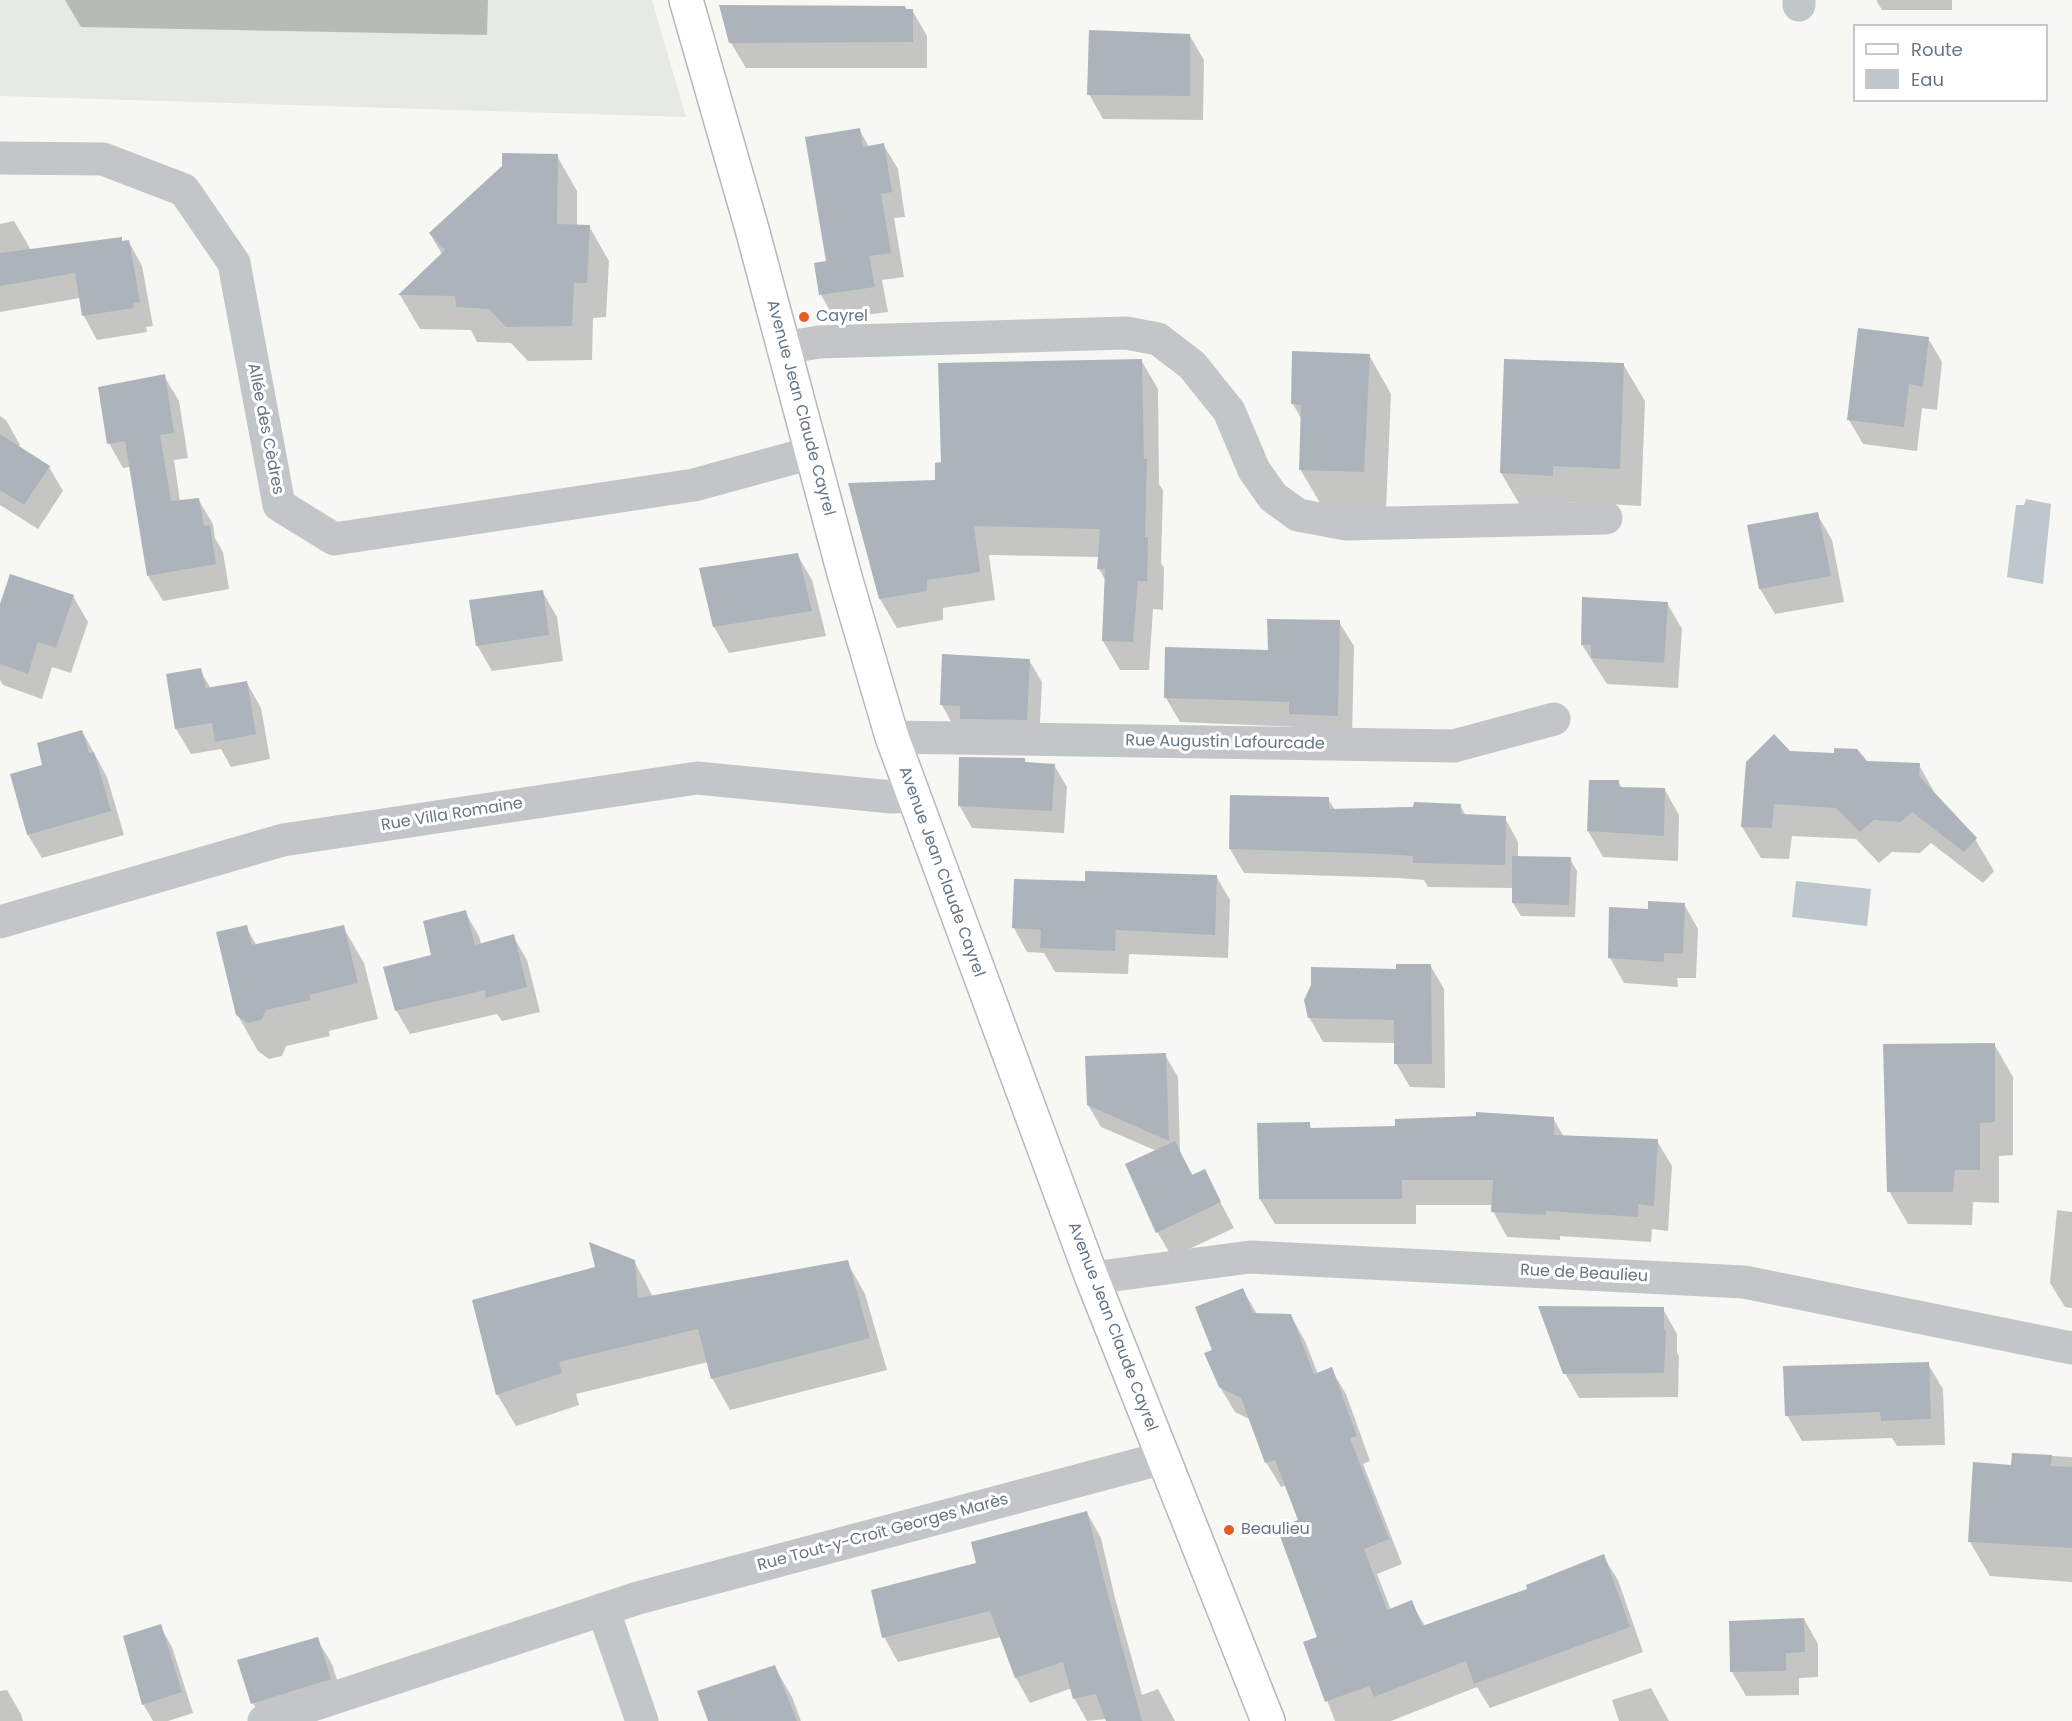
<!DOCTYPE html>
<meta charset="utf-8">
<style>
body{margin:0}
#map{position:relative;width:2072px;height:1721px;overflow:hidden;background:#f7f7f4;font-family:Poppins,sans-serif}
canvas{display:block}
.legend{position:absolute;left:1853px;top:24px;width:195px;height:78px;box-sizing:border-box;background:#fff;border:2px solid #c1c8ce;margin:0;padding:8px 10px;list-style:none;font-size:18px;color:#657585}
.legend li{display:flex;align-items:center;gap:12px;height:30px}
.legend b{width:30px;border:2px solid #c1c8ce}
</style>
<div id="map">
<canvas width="2072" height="1721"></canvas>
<ul class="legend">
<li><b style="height:8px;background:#fff"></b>Route</li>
<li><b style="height:16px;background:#bdc7cc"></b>Eau</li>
</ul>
</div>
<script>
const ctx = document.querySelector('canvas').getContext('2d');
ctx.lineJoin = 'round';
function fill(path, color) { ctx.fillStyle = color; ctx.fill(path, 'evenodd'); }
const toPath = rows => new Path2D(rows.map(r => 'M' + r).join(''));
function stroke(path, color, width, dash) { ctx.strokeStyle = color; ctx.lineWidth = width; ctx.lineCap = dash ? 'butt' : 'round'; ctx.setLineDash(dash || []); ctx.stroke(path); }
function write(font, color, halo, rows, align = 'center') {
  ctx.font = font + ' Poppins,sans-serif'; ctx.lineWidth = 6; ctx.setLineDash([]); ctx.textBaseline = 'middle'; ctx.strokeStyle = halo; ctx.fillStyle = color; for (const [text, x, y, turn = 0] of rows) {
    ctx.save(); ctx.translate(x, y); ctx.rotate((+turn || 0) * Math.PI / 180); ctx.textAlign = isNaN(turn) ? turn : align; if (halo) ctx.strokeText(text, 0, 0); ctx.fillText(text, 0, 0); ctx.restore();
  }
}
const built = toPath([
 [0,0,652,0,686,117,0,96]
]);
const water = toPath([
 [2026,499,2051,504,2043,584,2007,577,2016,505,2024,505],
 [1796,881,1871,889,1867,926,1792,917]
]);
const shadow = toPath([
 [65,0,488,0,487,35,81,27],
 [1876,0,1952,0,1952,10,1882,10],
 [906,10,912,10,927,36,927,68,746,68,731,43],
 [1190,36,1204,60,1203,120,1103,119,1089,94],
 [859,129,869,147,883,144,898,169,905,217,894,218,904,277,882,280,888,312,835,319,821,295],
 [557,156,577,191,577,226,589,226,609,261,606,317,593,318,592,360,528,361,511,343,477,342,471,330,420,329,400,295,442,254,430,234],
 [14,221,31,250,121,239,123,243,129,242,142,266,153,326,146,327,147,332,97,340,84,316,80,298,0,312,0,224],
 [1928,338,1942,362,1937,410,1922,408,1917,451,1863,444,1849,420],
 [1369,355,1391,394,1386,510,1323,508,1300,469,1302,420,1293,404],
 [1141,360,1158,389,1159,484,1163,490,1161,563,1164,568,1163,610,1153,609,1149,670,1120,670,1103,641,1106,581,1099,569,1100,557,989,555,995,600,943,608,943,620,897,628,880,599,936,482,943,463],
 [1623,364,1645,401,1641,506,1574,502,1523,510,1501,473],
 [164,376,179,401,188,458,174,460,180,501,198,499,213,524,215,538,223,552,229,589,163,601,148,576,130,467,123,468,109,443],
 [0,416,6,420,20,445,18,447,49,467,63,491,38,529,0,505],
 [1817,514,1832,540,1844,602,1775,614,1760,589],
 [797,554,812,580,826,636,729,653,714,627,701,569],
 [542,591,557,617,563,661,492,671,477,645],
 [73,596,88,622,71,673,52,667,42,699,3,685,0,680,0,609],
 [1667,603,1682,629,1678,688,1607,684,1582,645],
 [1339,622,1354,646,1352,740,1305,738,1298,727,1180,722,1166,698],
 [1029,660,1042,682,1039,742,954,727,942,705],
 [200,670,211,689,247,683,261,708,270,759,231,767,221,749,191,754,176,729],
 [82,731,107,777,124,835,42,858,28,835,15,774,44,766],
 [1789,752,1835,755,1866,762,1919,765,1937,797,1975,839,1994,871,1983,883,1931,843,1920,853,1892,852,1879,863,1856,839,1792,836,1789,859,1761,858,1742,827],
 [1024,759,1027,764,1054,765,1067,787,1064,833,972,828,959,805],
 [1618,781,1622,788,1665,790,1679,815,1678,861,1603,857,1588,831],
 [1328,799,1335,810,1460,805,1466,816,1505,818,1518,842,1518,857,1570,859,1577,871,1575,917,1521,916,1513,903,1513,888,1428,887,1424,880,1399,878,1244,873,1230,849],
 [1216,876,1230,900,1228,958,1129,954,1128,974,1055,972,1044,953,1027,952,1014,928,1086,882],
 [1684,904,1698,929,1696,978,1677,978,1678,987,1624,983,1610,958,1649,910],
 [465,912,479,936,481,944,513,936,527,960,540,1012,502,1021,497,1014,410,1034,396,1010],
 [246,927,257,946,343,927,364,963,378,1019,329,1031,330,1036,286,1046,282,1056,269,1059,258,1051,237,1014],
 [1430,965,1444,989,1445,1088,1410,1087,1396,1063,1395,1043,1323,1042,1309,1017,1313,985],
 [1994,1044,2013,1077,2013,1155,1999,1156,1999,1203,1973,1202,1972,1225,1908,1224,1889,1191],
 [1165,1055,1178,1077,1180,1153,1193,1176,1204,1171,1234,1228,1172,1257,1158,1233,1127,1165,1157,1151,1101,1127,1088,1105],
 [1553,1118,1564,1137,1657,1141,1672,1166,1668,1231,1652,1229,1651,1242,1560,1236,1560,1240,1507,1237,1493,1211,1493,1205,1416,1205,1416,1224,1275,1224,1260,1199,1309,1123,1312,1130,1396,1128],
 [2057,1210,2072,1212,2072,1308,2065,1307,2050,1283],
 [634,1261,653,1297,847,1262,865,1294,887,1370,730,1410,712,1378,708,1362,576,1394,579,1405,516,1426,497,1394],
 [1243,1290,1257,1314,1291,1316,1305,1341,1318,1374,1331,1369,1346,1394,1370,1461,1363,1464,1402,1564,1377,1574,1391,1610,1411,1602,1425,1626,1529,1590,1603,1556,1618,1580,1643,1652,1490,1708,1477,1687,1391,1721,1335,1721,1305,1643,1319,1637,1300,1520,1287,1485,1281,1487,1266,1462,1251,1420,1235,1412,1220,1387,1214,1350],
 [1663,1309,1677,1334,1677,1353,1679,1356,1678,1397,1579,1398,1565,1373],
 [1928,1364,1943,1389,1945,1445,1897,1446,1892,1438,1802,1441,1787,1415],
 [2013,1454,2072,1457,2072,1582,1990,1576,1970,1542,2012,1467],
 [1087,1513,1101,1538,1115,1598,1142,1695,1158,1689,1175,1721,1108,1721,1107,1719,1087,1721,1074,1698,1072,1688,1030,1703,1016,1678,1001,1637,898,1662,884,1637,977,1564],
 [1804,1619,1818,1644,1818,1677,1799,1678,1799,1695,1746,1696,1732,1672],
 [160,1626,172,1647,193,1713,168,1721,153,1721,143,1704],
 [317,1639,332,1664,345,1705,263,1721,253,1703,239,1661],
 [774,1666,792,1697,801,1721,709,1721],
 [1651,1688,1669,1721,1619,1721,1612,1700],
 [7,1690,21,1714,23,1721,0,1721,0,1691]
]);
const building = toPath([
 [719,5,905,6,906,9,913,9,913,42,729,43],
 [1089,30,1190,34,1190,96,1087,95],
 [860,128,863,147,884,143,892,192,881,194,891,253,869,256,875,287,819,295,814,263,826,261,805,137],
 [502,153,558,154,557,224,590,225,587,283,574,283,572,326,506,327,489,309,456,307,455,296,398,295,445,250,429,233,502,166],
 [122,237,122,241,129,240,140,302,133,303,134,308,82,316,75,273,0,286,0,253],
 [1858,328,1929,337,1923,387,1909,384,1904,427,1847,420],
 [1292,351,1370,354,1364,472,1299,470,1301,405,1291,404],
 [1142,359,1144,459,1147,459,1145,537,1148,537,1147,581,1138,581,1133,642,1102,641,1105,569,1097,569,1100,529,974,526,980,572,927,580,927,591,879,599,848,483,935,480,935,463,941,462,938,363],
 [1504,359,1624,363,1620,469,1553,466,1553,476,1500,473],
 [165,374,174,433,160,435,171,501,199,498,204,526,210,525,216,564,147,576,125,441,107,444,98,387],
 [0,434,50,466,24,505,0,490],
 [1818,512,1831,576,1759,589,1747,525],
 [798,553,812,611,713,627,699,568],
 [10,574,74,595,56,648,38,642,28,674,0,664,0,604],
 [543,590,549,635,476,646,469,600],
 [1582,597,1668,602,1664,663,1591,658,1591,645,1581,645],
 [1267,619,1340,620,1338,716,1289,714,1289,702,1164,698,1165,647,1268,650],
 [942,654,1030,659,1027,720,960,719,960,706,940,705],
 [201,668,206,688,247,681,256,734,215,742,212,723,175,729,166,674],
 [82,730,89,753,94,752,111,811,27,835,10,774,42,765,37,743],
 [1774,734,1790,751,1834,753,1834,748,1857,749,1867,761,1920,763,1919,776,1977,838,1964,852,1912,812,1901,822,1874,820,1860,832,1836,808,1774,804,1772,828,1741,827,1746,762],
 [959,757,1025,758,1025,762,1055,764,1052,811,958,806],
 [1589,780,1619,780,1619,787,1665,788,1664,836,1587,831],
 [1230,795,1329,797,1329,809,1413,807,1414,802,1461,804,1461,814,1506,816,1505,865,1413,863,1413,856,1385,854,1229,849],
 [1512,856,1571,857,1569,905,1512,903],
 [1085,871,1217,875,1215,935,1116,930,1115,951,1040,948,1041,930,1012,928,1014,879,1085,881],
 [1648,901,1685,903,1683,954,1664,953,1664,962,1608,958,1609,907,1648,909],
 [466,910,475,945,514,934,527,987,486,998,485,990,395,1011,383,967,431,955,423,921],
 [247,925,252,945,344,925,358,983,309,995,311,1000,266,1010,261,1020,247,1023,236,1015,216,932],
 [1396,964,1431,964,1432,1064,1394,1064,1394,1020,1308,1018,1304,1000,1311,985,1311,967,1396,969],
 [1995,1043,1995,1122,1980,1123,1980,1170,1955,1170,1953,1192,1887,1192,1883,1044],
 [1166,1053,1169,1141,1087,1105,1085,1056],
 [1476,1112,1554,1117,1554,1135,1658,1139,1654,1206,1638,1204,1638,1217,1546,1211,1546,1215,1491,1212,1493,1180,1402,1180,1402,1199,1259,1199,1257,1123,1310,1122,1310,1128,1395,1126,1395,1119,1476,1116],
 [1175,1141,1192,1175,1205,1169,1221,1202,1156,1233,1125,1164],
 [589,1242,635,1260,638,1298,848,1260,870,1338,711,1379,698,1329,559,1362,562,1373,496,1395,472,1300,595,1267],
 [1243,1288,1253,1313,1291,1314,1314,1374,1332,1367,1357,1436,1350,1438,1389,1539,1364,1549,1387,1610,1412,1600,1422,1626,1527,1589,1526,1585,1604,1554,1630,1627,1474,1684,1466,1661,1374,1697,1369,1686,1325,1702,1303,1642,1317,1637,1277,1528,1298,1520,1275,1460,1265,1463,1241,1398,1219,1387,1204,1353,1212,1350,1195,1307],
 [1538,1306,1664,1307,1664,1330,1666,1330,1664,1373,1563,1374],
 [1929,1362,1931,1419,1881,1421,1880,1412,1785,1416,1783,1366],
 [2012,1453,2052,1455,2051,1466,2072,1467,2072,1548,1968,1542,1973,1462,2011,1465],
 [1087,1511,1102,1572,1142,1721,1106,1721,1096,1694,1073,1699,1063,1662,1015,1678,990,1611,882,1638,871,1590,976,1563,971,1542],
 [1804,1618,1805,1652,1786,1653,1786,1671,1730,1672,1729,1621],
 [161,1624,182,1692,142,1705,123,1636],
 [318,1637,331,1679,251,1704,237,1660],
 [775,1665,797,1721,708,1721,697,1691]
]);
const minor = toPath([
 [1799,0,1799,5],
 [0,158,103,159,184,190,234,263,279,505,334,539,694,485,811,453],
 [783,348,819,342,1126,333,1158,339,1192,365,1229,411,1254,470,1273,497,1298,515,1346,524,1606,518],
 [892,737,1454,746,1554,719],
 [0,922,283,840,697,778,892,797,913,796],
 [1092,1278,1250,1257,1744,1282,2072,1348],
 [603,1609,642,1721],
 [264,1721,638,1598,1163,1458]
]);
const major = toPath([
 [686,0,752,229,845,577,892,737,1092,1278,1268,1721]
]);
const markers = [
 [804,317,6,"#e55c26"],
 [1229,1530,6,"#e55c26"]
];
const poiNames = [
 ["Cayrel",816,317],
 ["Beaulieu",1241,1530]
];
const streetNames = [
 ["Avenue Jean Claude Cayrel",800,408,75],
 ["Allée des Cèdres",265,429,79],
 ["Rue Augustin Lafourcade",1225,743,1],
 ["Rue Villa Romaine",452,815,-9],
 ["Avenue Jean Claude Cayrel",941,872,70],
 ["Rue de Beaulieu",1584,1274,3],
 ["Avenue Jean Claude Cayrel",1112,1327,69],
 ["Rue Tout-y-Croît Georges Marès",883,1533,-15]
];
fill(built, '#e7e9e7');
fill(water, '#bdc7cc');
fill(shadow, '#0003');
fill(building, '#acb3ba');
stroke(major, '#b5b9bd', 36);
stroke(minor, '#c2c6c9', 33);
stroke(major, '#fff', 33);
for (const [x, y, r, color] of markers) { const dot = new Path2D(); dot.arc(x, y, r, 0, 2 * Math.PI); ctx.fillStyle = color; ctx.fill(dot); stroke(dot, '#fff', 2); }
write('16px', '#657585', '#fff', poiNames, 'left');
write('16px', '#657585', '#fff', streetNames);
</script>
